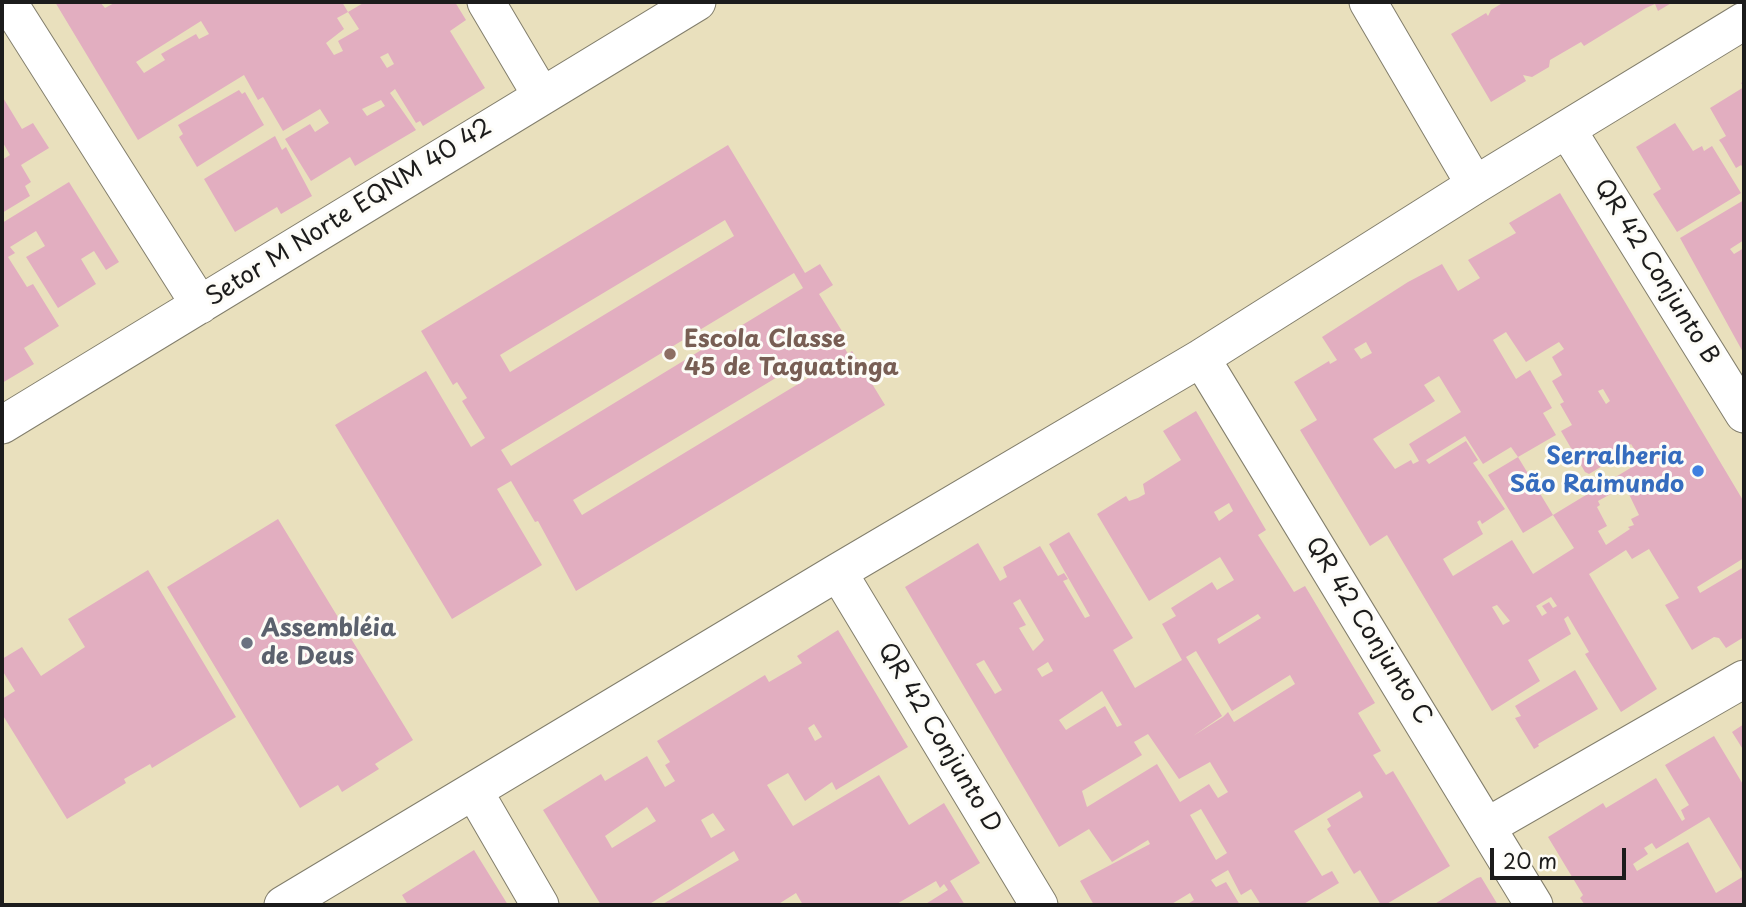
<!DOCTYPE html>
<meta charset="utf-8">
<style>
body{margin:0}
#map{position:relative;width:1746px;height:907px;overflow:hidden;background:#e9e0bd;font-family:"Playpen Sans",sans-serif}
canvas{display:block}
.frame{position:absolute;inset:0;border:4px solid #1c1c1c;pointer-events:none}
.scale{position:absolute;left:1490px;top:848px;width:136px;height:32px;box-sizing:border-box;border:4px solid #1c1c1c;border-top:0;padding-left:9px;font-size:21px;line-height:24px;white-space:nowrap;color:#1c1c1c;-webkit-text-stroke:5px #fdfcf7;paint-order:stroke}
</style>
<div id="map">
<canvas width="1746" height="907"></canvas>
<div class="frame"></div>
<div class="scale">20 m</div>
</div>
<script>
const ctx = document.querySelector('canvas').getContext('2d');
ctx.lineJoin = 'round';
function fill(path, color) { ctx.fillStyle = color; ctx.fill(path, 'evenodd'); }
const toPath = rows => new Path2D(rows.map(r => 'M' + r).join(''));
function stroke(path, color, width, dash) { ctx.strokeStyle = color; ctx.lineWidth = width; ctx.lineCap = dash ? 'butt' : 'round'; ctx.setLineDash(dash || []); ctx.stroke(path); }
function write(font, color, halo, rows, align = 'center') {
  ctx.font = font + ' "Playpen Sans",sans-serif'; ctx.lineWidth = 6; ctx.setLineDash([]); ctx.textBaseline = 'middle'; ctx.strokeStyle = halo; ctx.fillStyle = color; for (const [text, x, y, turn = 0] of rows) {
    ctx.save(); ctx.translate(x, y); ctx.rotate((+turn || 0) * Math.PI / 180); ctx.textAlign = isNaN(turn) ? turn : align; if (halo) ctx.strokeText(text, 0, 0); ctx.fillText(text, 0, 0); ctx.restore();
  }
}
const building = toPath([
 [55,2,100,2,105,8,116,2,342,2,348,12,337,18,344,29,326,43,334,55,343,51,338,41,359,29,348,12,365,2,455,2,466,20,450,31,485,88,423,126,420,121,416,123,395,89,390,93,416,130,355,166,350,157,311,181,285,139,310,124,315,132,329,123,320,109,283,131,263,97,258,100,244,75,138,140],
 [201,21,209,34,199,39,196,34,161,54,165,60,144,73,136,62],
 [388,53,394,64,387,68,380,57],
 [381,100,385,106,367,116,362,109],
 [1504,2,1673,2,1658,11,1655,4,1646,8,1584,46,1581,42,1550,60,1549,67,1532,77,1523,75,1526,81,1491,102,1451,34,1486,13,1488,16,1491,10],
 [1744,81,1744,169,1741,165,1736,168,1722,144,1719,140,1726,136,1710,108,1744,87,1741,83],
 [239,90,242,94,245,92,264,125,197,167,179,137,183,134,178,125],
 [2,96,22,129,33,123,49,148,21,165,31,182,25,186,30,196,2,213,2,160,10,155,2,141],
 [1675,123,1693,151,1702,146,1704,151,1712,146,1741,193,1677,232,1653,194,1661,189,1636,147],
 [275,136,282,150,286,147,312,196,281,214,277,207,235,232,204,179],
 [728,145,805,273,820,264,833,285,819,294,845,336,840,340,848,354,852,351,885,405,576,591,538,521,535,522,511,481,497,489,542,565,452,619,335,425,426,371,471,447,485,438,462,401,467,398,457,382,453,385,421,331],
 [725,220,734,236,510,372,500,355],
 [794,273,803,288,511,466,501,450],
 [804,361,813,375,582,515,573,500],
 [69,182,119,262,106,270,94,251,81,259,96,284,58,308,26,257,45,246,36,231,10,247,15,253,8,257,27,287,33,284,59,326,24,348,34,364,2,383,2,223],
 [1560,193,1744,502,1744,558,1697,587,1700,593,1744,567,1744,637,1726,648,1719,638,1714,637,1692,650,1665,605,1679,598,1649,549,1632,559,1626,550,1589,574,1657,689,1621,712,1585,654,1589,652,1568,616,1564,619,1571,634,1528,660,1540,681,1492,711,1387,535,1370,546,1300,430,1317,420,1294,382,1329,361,1330,364,1337,360,1322,337,1408,282,1442,264,1458,291,1480,278,1468,260,1516,233,1509,223],
 [1506,332,1526,362,1559,342,1564,349,1552,357,1562,375,1552,381,1564,402,1560,404,1572,425,1561,431,1585,472,1589,474,1629,450,1627,447,1631,444,1642,461,1553,515,1518,457,1556,435,1543,413,1552,408,1530,370,1516,379,1493,340],
 [1366,342,1372,353,1361,359,1354,349],
 [1439,376,1461,412,1409,444,1419,461,1413,464,1411,460,1395,469,1373,439,1435,401,1424,385],
 [1603,389,1610,401,1606,404,1598,391],
 [1465,436,1483,464,1511,447,1518,457,1488,475,1523,533,1553,515,1574,548,1533,574,1512,540,1453,576,1443,559,1483,534,1477,522,1480,520,1482,524,1505,509,1473,463,1478,460,1466,441,1429,464,1426,460],
 [1625,486,1639,515,1631,519,1634,525,1628,527,1630,529,1606,545,1598,531,1607,526,1597,507,1600,505,1598,501],
 [1551,597,1557,606,1553,608,1549,602,1542,606,1547,613,1542,616,1536,606],
 [1497,605,1510,621,1503,625,1492,607],
 [1744,200,1744,240,1730,249,1734,254,1744,248,1744,354,1680,238],
 [1196,411,1266,530,1258,535,1294,592,1305,586,1375,703,1358,713,1381,751,1373,755,1386,775,1393,771,1450,866,1385,905,1381,905,1360,870,1354,874,1327,829,1331,826,1327,819,1363,797,1360,791,1294,831,1322,876,1332,871,1339,883,1302,905,1261,905,1251,889,1241,895,1228,870,1211,880,1216,887,1226,882,1240,905,1186,905,1194,900,1190,893,1170,905,1094,905,1080,881,1150,844,1148,840,1112,862,1089,829,1059,847,905,587,978,543,1000,581,1007,577,1003,567,1040,546,1058,576,1064,573,1068,579,1063,581,1085,618,1090,616,1049,544,1069,532,1133,638,1113,650,1135,688,1182,660,1162,624,1176,616,1171,608,1212,582,1217,590,1234,580,1220,557,1149,601,1097,514,1126,496,1129,501,1138,498,1145,494,1143,484,1181,460,1163,431],
 [1229,503,1233,511,1219,521,1214,512],
 [1020,599,1044,640,1033,651,1019,628,1026,625,1013,603],
 [1258,614,1261,618,1219,644,1217,639],
 [1196,651,1232,711,1290,675,1295,684,1234,722,1228,712,1223,717,1193,736,1222,716,1186,657],
 [984,660,1002,690,995,694,976,664],
 [1048,662,1053,671,1042,677,1037,669],
 [1102,691,1122,725,1117,727,1105,706,1066,730,1059,720],
 [1148,734,1179,779,1210,762,1228,792,1218,798,1209,784,1180,802,1157,764,1087,807,1082,791,1142,755,1134,742],
 [1201,809,1227,853,1216,860,1190,815],
 [278,519,413,740,375,764,379,769,342,792,338,785,300,808,167,587],
 [148,570,236,717,152,768,150,764,124,779,126,783,67,819,2,714,2,699,15,691,2,670,2,659,22,647,41,676,85,647,68,619],
 [838,630,908,747,836,790,832,782,805,801,788,773,767,785,793,826,879,775,909,825,944,803,980,863,950,881,965,905,924,905,948,890,944,884,940,888,936,881,895,905,803,905,796,893,777,905,661,905,739,860,734,851,648,905,601,905,543,810,601,774,605,781,647,756,665,787,675,781,665,765,670,762,657,741,765,675,769,682,802,663,797,656],
 [814,724,822,737,815,741,808,728],
 [647,807,656,821,612,848,605,836],
 [713,813,725,830,711,838,701,820],
 [1575,670,1598,709,1538,744,1539,746,1534,749,1515,718,1521,716,1515,706],
 [1744,724,1744,751,1732,732],
 [1714,736,1744,786,1744,875,1709,817,1656,849,1652,843,1644,848,1648,854,1633,864,1637,871,1688,842,1716,893,1744,876,1744,905,1585,905,1580,898,1583,895,1548,837,1603,803,1606,808,1656,778,1682,821,1685,819,1681,810,1689,805,1665,765],
 [474,850,508,905,408,905,402,895],
 [1481,877,1498,905,1433,905,1477,878]
]);
const street = toPath([
 [8,2,200,305],
 [486,2,541,95],
 [1368,2,1475,185],
 [1568,131,1744,414],
 [1201,358,1534,905],
 [2,425,697,2],
 [838,572,1039,905],
 [475,793,540,905],
 [1488,826,1744,679],
 [283,905,838,572,1201,358,1475,185,1744,21]
]);
const markers = [
 [670,354,7,"#8d6e63"],
 [1698,471,7,"#3f7fe0"],
 [247,643,7,"#6b7280"]
];
const streetNames = [
 ["Setor M Norte EQNM 40 42",349,213,-32],
 ["QR 42 Conjunto B",1656,272,58],
 ["QR 42 Conjunto C",1368,631,58],
 ["QR 42 Conjunto D",939,738,59]
];
const educationNames = [
 ["Escola Classe",684,340],
 ["45 de Taguatinga",684,368]
];
const shopNames = [
 ["Serralheria",1684,457],
 ["São Raimundo",1684,485]
];
const worshipNames = [
 ["Assembléia",261,629],
 ["de Deus",261,657]
];
fill(building, '#e2aec0');
stroke(street, '#827e6c', 39);
stroke(street, '#fff', 37);
for (const [x, y, r, color] of markers) { const dot = new Path2D(); dot.arc(x, y, r, 0, 2 * Math.PI); ctx.fillStyle = color; ctx.fill(dot); stroke(dot, '#fdfcf7', 2.5); }
write('24px', '#1c1c1c', '#fdfcf7', streetNames);
write('bold 24px', '#785e54', '#fdfcf7', educationNames, 'left');
write('bold 24px', '#366cbe', '#fdfcf7', shopNames, 'right');
write('bold 24px', '#5b616d', '#fdfcf7', worshipNames, 'left');
</script>
